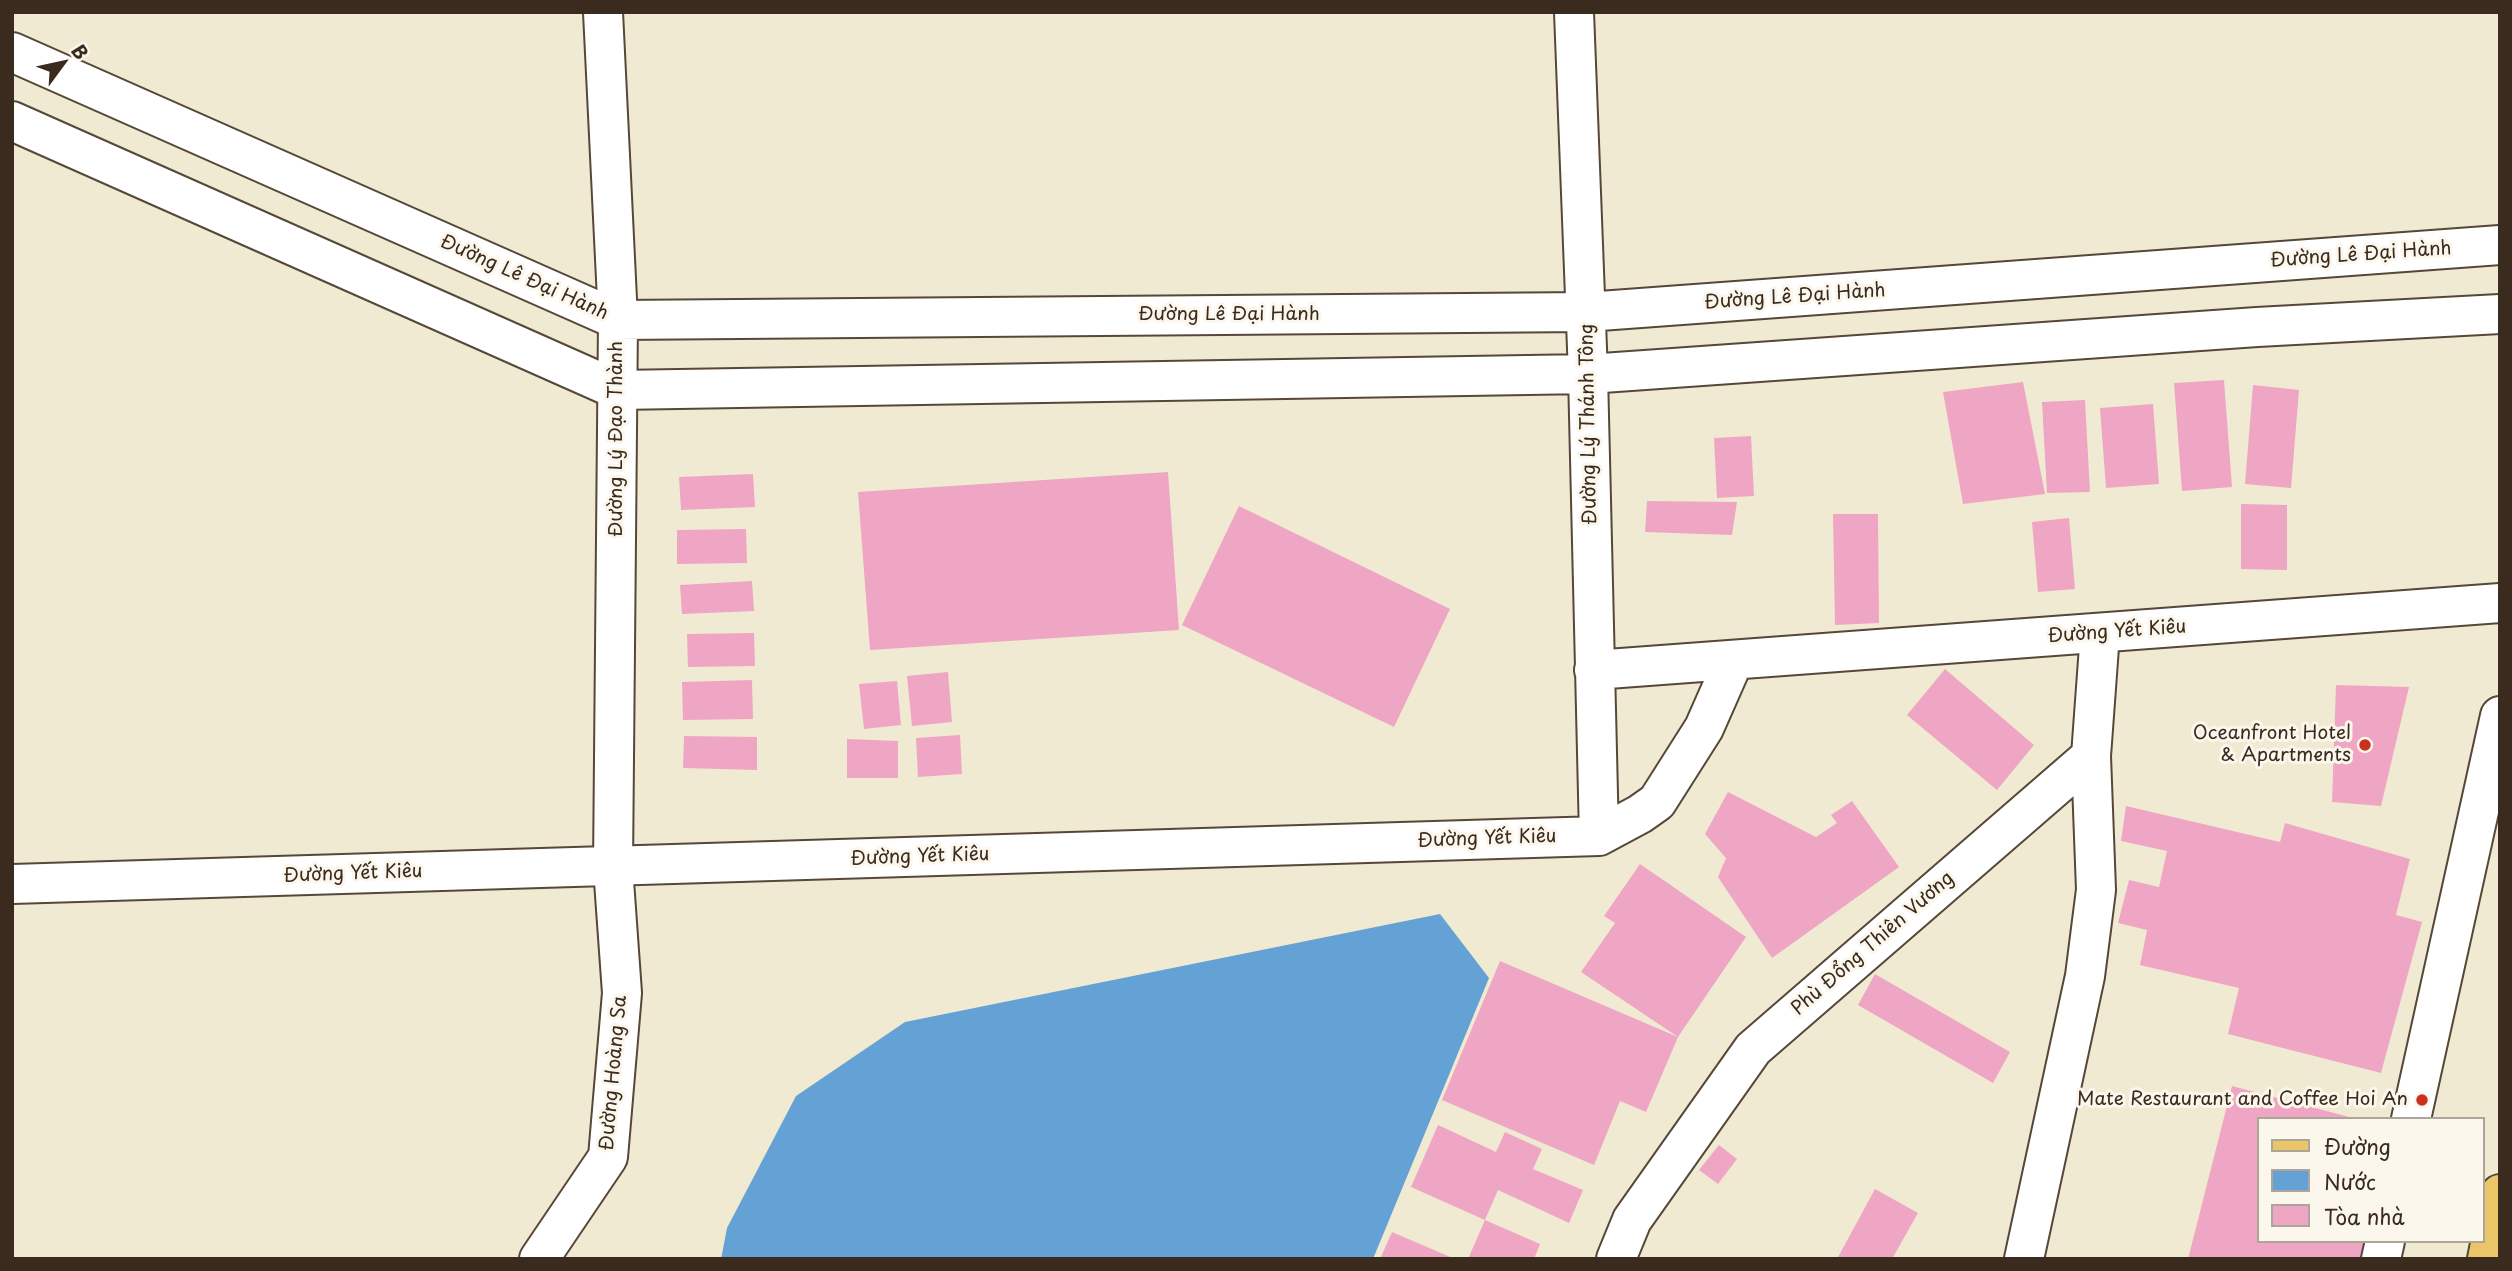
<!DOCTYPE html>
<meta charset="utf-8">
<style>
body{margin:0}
#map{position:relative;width:2512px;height:1271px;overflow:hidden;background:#f0ead2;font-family:"Playpen Sans",sans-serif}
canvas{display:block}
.frame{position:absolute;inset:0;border:14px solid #3b2a1e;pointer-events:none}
.legend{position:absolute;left:2257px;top:1117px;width:228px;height:126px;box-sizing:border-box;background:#fbf7ec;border:2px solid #aea59a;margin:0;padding:9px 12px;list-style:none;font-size:21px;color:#3b2a1e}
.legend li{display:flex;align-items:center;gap:14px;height:35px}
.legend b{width:35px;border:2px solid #aea59a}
.north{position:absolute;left:28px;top:28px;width:70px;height:70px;-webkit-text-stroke:5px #fbf7ec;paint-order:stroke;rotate:57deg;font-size:19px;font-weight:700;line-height:28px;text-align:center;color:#3b2a1e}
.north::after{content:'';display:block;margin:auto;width:24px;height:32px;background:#3b2a1e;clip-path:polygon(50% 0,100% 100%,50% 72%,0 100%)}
</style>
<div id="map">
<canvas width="2512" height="1271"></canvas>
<div class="frame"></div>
<ul class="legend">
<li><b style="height:9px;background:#ebc669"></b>Đường</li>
<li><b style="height:19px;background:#64a2d5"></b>Nước</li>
<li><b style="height:19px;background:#efa6c5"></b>Tòa nhà</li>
</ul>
<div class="north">B</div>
</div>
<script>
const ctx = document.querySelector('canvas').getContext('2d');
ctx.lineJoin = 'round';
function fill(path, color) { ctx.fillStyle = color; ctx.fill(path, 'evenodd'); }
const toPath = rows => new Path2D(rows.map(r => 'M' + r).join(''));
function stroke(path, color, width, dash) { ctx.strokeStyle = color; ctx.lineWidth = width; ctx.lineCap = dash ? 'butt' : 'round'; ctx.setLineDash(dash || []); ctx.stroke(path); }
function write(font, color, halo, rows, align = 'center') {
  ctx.font = font + ' "Playpen Sans",sans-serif'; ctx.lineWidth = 6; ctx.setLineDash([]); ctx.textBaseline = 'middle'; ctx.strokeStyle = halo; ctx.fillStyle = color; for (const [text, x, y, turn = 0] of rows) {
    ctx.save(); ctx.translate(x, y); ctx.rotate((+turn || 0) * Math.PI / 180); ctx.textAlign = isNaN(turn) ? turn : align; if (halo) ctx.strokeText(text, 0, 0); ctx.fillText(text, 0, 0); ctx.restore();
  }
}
const water = toPath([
 [1440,914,1489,978,1373,1259,721,1259,727,1228,796,1096,905,1022]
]);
const building = toPath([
 [2224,380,2232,487,2182,491,2174,383],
 [2023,382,2045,494,1963,504,1943,392],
 [2253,385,2299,390,2291,488,2245,484],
 [2085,400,2090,492,2047,493,2042,402],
 [2153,404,2159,484,2106,488,2100,408],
 [1751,436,1754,496,1717,498,1714,438],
 [1168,472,1179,630,870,650,858,492],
 [753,474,755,507,681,510,679,477],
 [1647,501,1737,502,1732,535,1645,532],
 [2241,504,2287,505,2287,570,2241,569],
 [1239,506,1450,609,1394,727,1182,625],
 [1833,514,1878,514,1879,623,1835,625],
 [2069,518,2075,589,2038,592,2032,522],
 [746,529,747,563,677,564,677,530],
 [752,581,754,611,682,614,680,585],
 [754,633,755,666,688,667,687,634],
 [1945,669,2034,745,1997,790,1907,715],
 [948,672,952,722,912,726,907,676],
 [752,680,753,719,683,720,682,682],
 [897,681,901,725,864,729,859,684],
 [2336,685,2409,687,2381,806,2332,802],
 [960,735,962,774,918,777,916,738],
 [684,736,757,737,757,770,683,768],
 [847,739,898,741,898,778,847,778],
 [1728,792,1816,837,1837,823,1831,815,1852,801,1899,867,1772,958,1718,877,1726,858,1705,834],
 [2126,806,2280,842,2285,823,2410,859,2396,915,2422,922,2381,1073,2228,1034,2239,988,2140,965,2147,930,2118,923,2129,880,2159,887,2167,851,2121,841],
 [1640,864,1746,937,1678,1037,1581,972,1615,923,1604,916],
 [1500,961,1678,1037,1646,1112,1620,1101,1594,1165,1442,1100],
 [1875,974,2010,1052,1993,1083,1858,1005],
 [2232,1086,2353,1118,2258,1119,2258,1241,2371,1241,2367,1259,2188,1259],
 [1438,1125,1496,1152,1505,1132,1542,1149,1533,1169,1583,1190,1569,1223,1498,1190,1485,1220,1411,1187],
 [1719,1145,1737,1159,1718,1184,1699,1170],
 [1875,1189,1918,1213,1892,1259,1837,1259],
 [1485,1220,1540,1244,1534,1259,1468,1259],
 [1392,1232,1455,1259,1380,1259]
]);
const minor = toPath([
 [1574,12,1588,374,1599,836],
 [12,52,618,320,1586,312,2500,245],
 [12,121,618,390,1588,374,2257,327,2500,314],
 [1594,670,2500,603],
 [12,884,1599,836,1640,814,1657,802,1704,728,1734,660],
 [2411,1119,2500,716],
 [539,1259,608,1157,622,993,613,867,618,320,603,12],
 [1616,1259,1632,1220,1753,1049,2091,756,2100,633],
 [2024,1259,2085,976,2096,890,2091,756],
 [2381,1259,2385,1241]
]);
const major = toPath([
 [2487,1259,2500,1194]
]);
const markers = [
 [2365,745,7,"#c8321e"],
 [2422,1100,7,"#c8321e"]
];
const streetNames = [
 ["Đường Lê Đại Hành",2361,255,-4],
 ["Đường Lê Đại Hành",524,278,24],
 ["Đường Lê Đại Hành",1795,297,-4],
 ["Đường Lê Đại Hành",1229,315],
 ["Đường Lý Thánh Tông",1589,424,-91],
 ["Đường Lý Đạo Thành",617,439,-90],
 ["Đường Yết Kiêu",2117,632,-4],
 ["Đường Yết Kiêu",1487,839,-2],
 ["Đường Yết Kiêu",920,857,-2],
 ["Đường Yết Kiêu",353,874,-2],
 ["Phù Đổng Thiên Vương",1873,944,-41],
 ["Đường Hoàng Sa",614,1073,-85]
];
const poiNames = [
 ["Oceanfront Hotel",2351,734],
 ["& Apartments",2351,756],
 ["Mate Restaurant and Coffee Hoi An",2408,1100]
];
fill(water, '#64a2d5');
fill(building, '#efa6c5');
stroke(minor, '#564739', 42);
stroke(major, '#564739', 42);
stroke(minor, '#fff', 38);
stroke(major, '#ebc669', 38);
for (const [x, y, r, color] of markers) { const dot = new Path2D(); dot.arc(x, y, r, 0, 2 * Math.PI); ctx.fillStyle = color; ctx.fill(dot); stroke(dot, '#fbf7ec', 2.5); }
write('19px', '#3b2a1e', '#fbf7ec', streetNames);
write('19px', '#3b2a1e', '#fbf7ec', poiNames, 'right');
</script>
